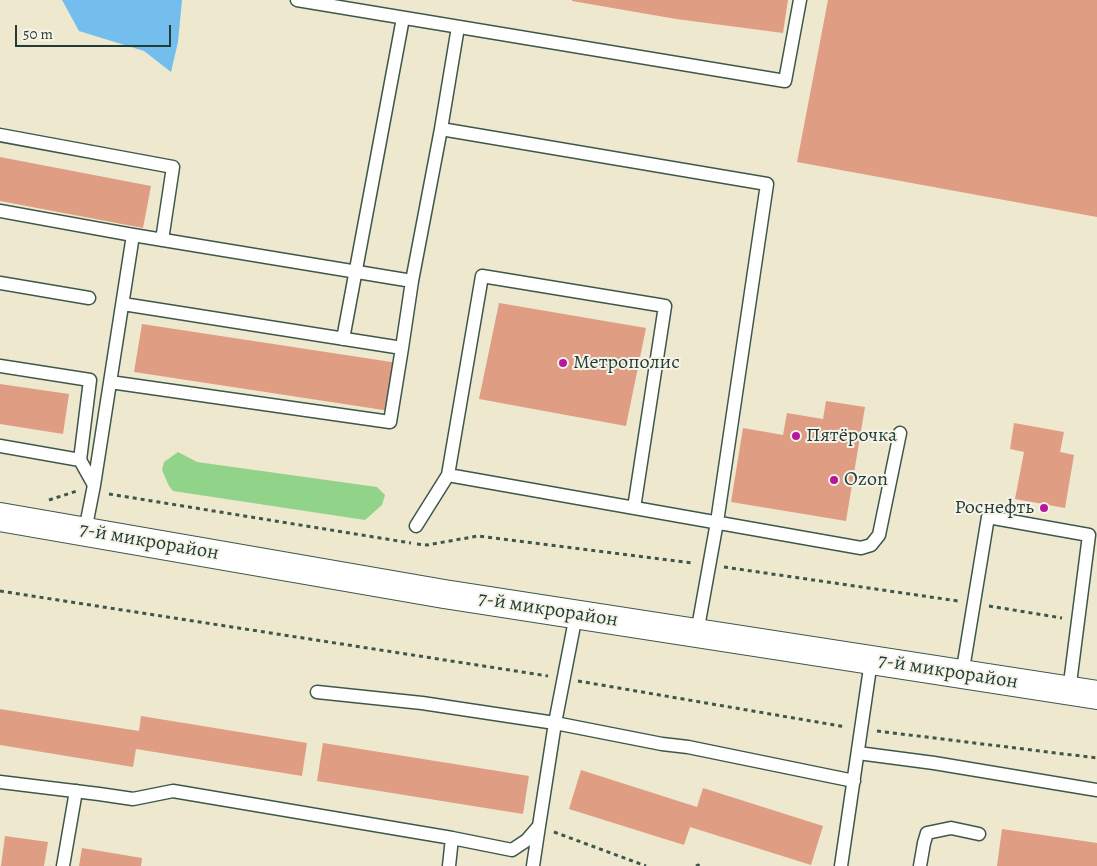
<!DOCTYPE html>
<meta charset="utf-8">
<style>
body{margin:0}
#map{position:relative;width:1097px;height:866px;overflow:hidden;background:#eee8cf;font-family:Alegreya,serif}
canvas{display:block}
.scale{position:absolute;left:15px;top:25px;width:156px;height:22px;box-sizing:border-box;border:2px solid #1f3d34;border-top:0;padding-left:6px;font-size:15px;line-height:18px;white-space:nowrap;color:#1f3d34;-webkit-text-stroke:4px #f7f3e8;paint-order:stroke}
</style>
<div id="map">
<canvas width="1097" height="866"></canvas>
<div class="scale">50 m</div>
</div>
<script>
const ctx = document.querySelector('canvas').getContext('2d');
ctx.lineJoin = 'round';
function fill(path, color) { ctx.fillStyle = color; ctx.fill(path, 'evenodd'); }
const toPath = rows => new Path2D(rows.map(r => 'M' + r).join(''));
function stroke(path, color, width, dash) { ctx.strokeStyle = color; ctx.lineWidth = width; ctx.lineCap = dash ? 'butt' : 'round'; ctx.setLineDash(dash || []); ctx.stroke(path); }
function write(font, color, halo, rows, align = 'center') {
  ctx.font = font + ' Alegreya,serif'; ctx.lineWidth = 4; ctx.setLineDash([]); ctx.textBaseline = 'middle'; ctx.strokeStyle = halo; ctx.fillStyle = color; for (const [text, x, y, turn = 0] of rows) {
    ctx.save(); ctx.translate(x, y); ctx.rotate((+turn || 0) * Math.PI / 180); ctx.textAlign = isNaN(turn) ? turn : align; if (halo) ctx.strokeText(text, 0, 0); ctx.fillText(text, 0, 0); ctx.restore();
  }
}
const green = toPath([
 [178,452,197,462,377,487,385,495,382,505,365,520,173,491,169,486,162,470,164,462]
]);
const water = toPath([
 [62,0,182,0,178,42,171,72,144,51,79,31]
]);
const building = toPath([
 [572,0,788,0,783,33,676,19,572,1],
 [828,0,1097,0,1097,217,797,162],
 [0,157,151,186,143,228,0,201],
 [499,303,646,328,626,426,479,399],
 [142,324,398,363,390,411,134,372],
 [0,384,69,394,63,434,0,424],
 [826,401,865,407,846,521,731,502,743,428,783,435,787,413,823,419],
 [1014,423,1064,432,1060,452,1074,455,1065,508,1015,499,1024,452,1010,449],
 [0,709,139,731,141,716,307,743,302,776,136,749,133,767,0,745],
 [323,743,529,776,523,814,317,781],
 [581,770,697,807,703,788,823,826,811,865,690,827,684,845,569,809],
 [1002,829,1097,843,1097,866,997,866],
 [5,836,48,842,44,866,1,866],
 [82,848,142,858,141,866,79,866]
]);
const path = toPath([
 [109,494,411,543],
 [49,500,77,491],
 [417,544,427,545,478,536,693,563],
 [724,567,958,601],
 [0,591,548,676],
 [989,606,1062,618],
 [578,681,846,727],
 [877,731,1097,758],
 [554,832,646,866],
 [696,866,698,865,701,866]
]);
const lane = toPath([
 [297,0,785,81,800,0],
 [458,27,441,129,767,184,717,522,697,633],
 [0,135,173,167,162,240],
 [0,211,133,235,412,281,402,348],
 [412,281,441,129],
 [0,283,89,298],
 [343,339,403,18],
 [0,366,90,380,80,460,94,485,85,531],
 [110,382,390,422,402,348,123,304],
 [0,446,80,460],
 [448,475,861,548,871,545,879,535,900,433],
 [94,485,133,235],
 [416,526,448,475,482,276,665,306,634,508],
 [962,675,988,517,1089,535,1069,691],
 [317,692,422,703,555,723,662,744,688,747,854,781],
 [858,753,934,763,1097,790],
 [0,782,99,794,133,799,173,791,452,838],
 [63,866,76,791],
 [449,866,452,838,512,850,527,840,539,826,555,723,576,615],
 [533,866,539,826],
 [841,866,871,661],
 [920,866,924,843,927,833,951,828,979,834]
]);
const secondary = toPath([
 [0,517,444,594,1097,695]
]);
const markers = [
 [563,363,5,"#b5179e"],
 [796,436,5,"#b5179e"],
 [834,480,5,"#b5179e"],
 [1044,508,5,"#b5179e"]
];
const poiNames = [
 ["Метрополис",573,363],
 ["Пятёрочка",806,436],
 ["Ozon",844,480],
 ["Роснефть",1034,508,"right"]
];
const streetNames = [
 ["7-й микрорайон",149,542,10],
 ["7-й микрорайон",548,610,9],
 ["7-й микрорайон",948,672,9]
];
fill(green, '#92d38a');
fill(water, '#73beec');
fill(building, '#df9e84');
stroke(lane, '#3e574b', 15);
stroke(secondary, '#3e574b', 30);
stroke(path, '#3e574b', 3, [4, 4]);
stroke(lane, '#fff', 12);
stroke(secondary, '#fff', 28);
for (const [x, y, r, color] of markers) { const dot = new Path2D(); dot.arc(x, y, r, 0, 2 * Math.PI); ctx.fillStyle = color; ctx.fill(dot); stroke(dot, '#f7f3e8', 2); }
write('20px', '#1f3d34', '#f7f3e8', poiNames, 'left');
write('20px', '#1f3d34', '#f7f3e8', streetNames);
</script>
